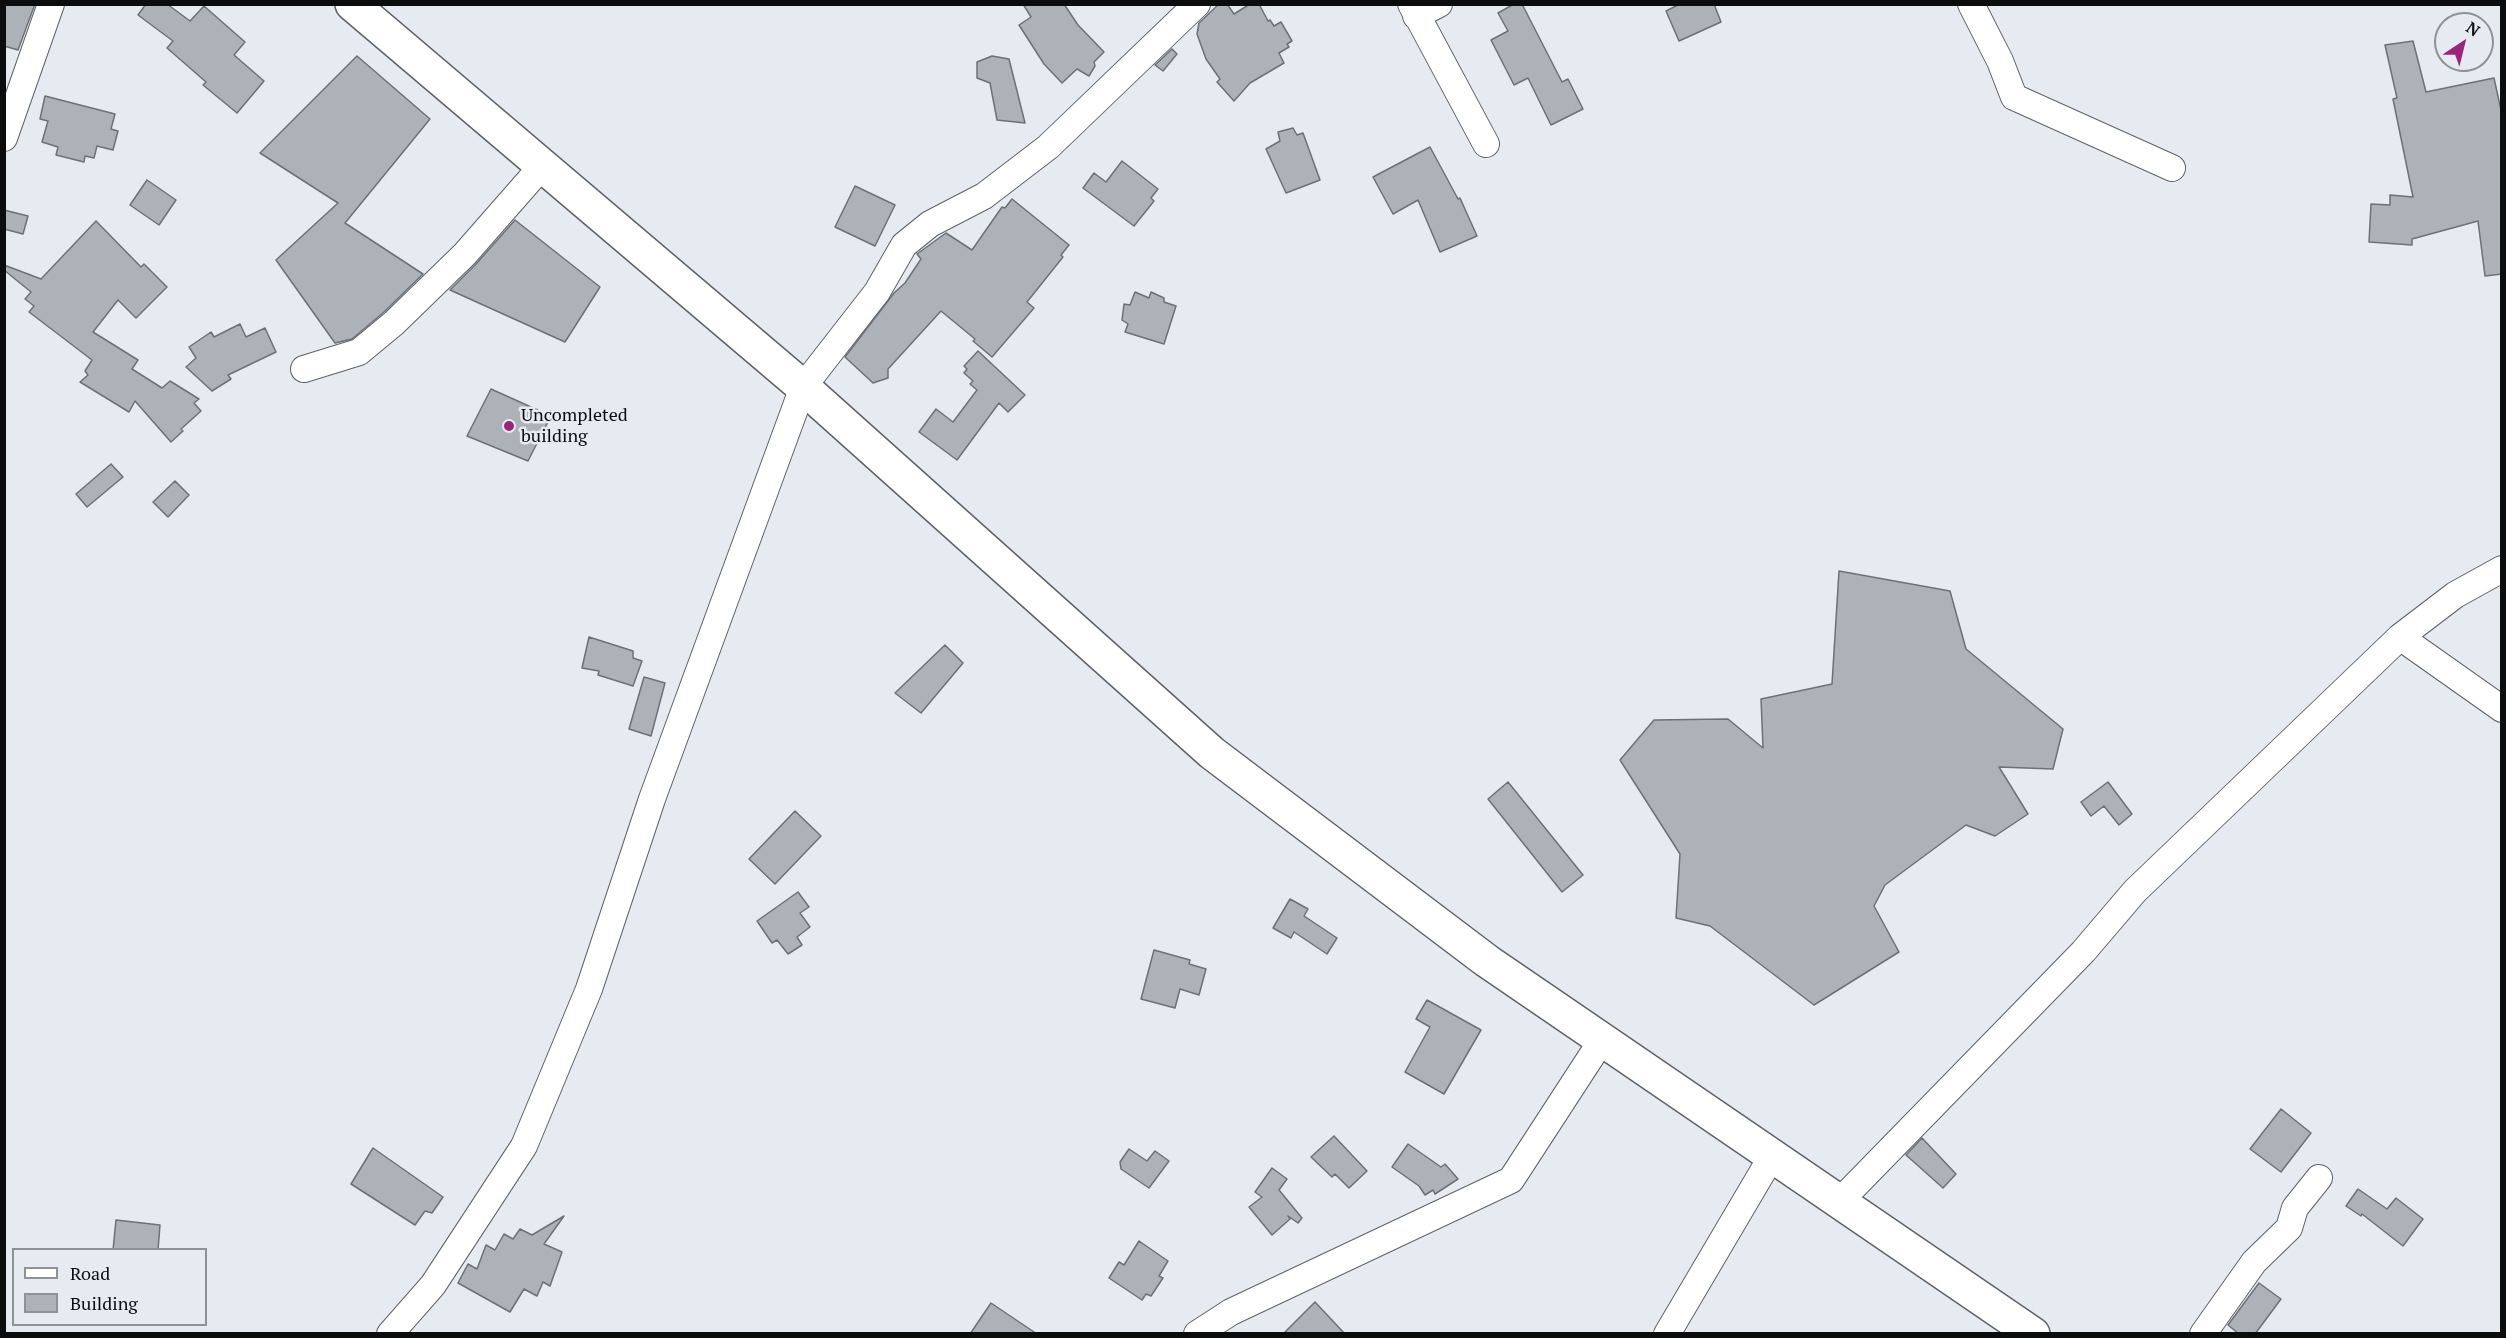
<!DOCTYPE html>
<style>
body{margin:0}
#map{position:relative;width:2506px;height:1338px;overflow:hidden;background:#e6ebf2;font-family:"PT Serif",serif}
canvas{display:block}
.frame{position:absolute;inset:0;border:6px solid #0b0c0e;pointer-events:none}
.legend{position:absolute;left:12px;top:1248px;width:195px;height:78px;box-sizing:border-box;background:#e6ebf2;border:2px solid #8e9297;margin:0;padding:8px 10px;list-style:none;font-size:18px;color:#0b0c0e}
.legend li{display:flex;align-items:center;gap:12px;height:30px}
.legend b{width:30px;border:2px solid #8e9297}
.north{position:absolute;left:2434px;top:12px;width:60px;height:60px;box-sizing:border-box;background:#e6ebf2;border:2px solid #8e9297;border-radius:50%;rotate:35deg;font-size:16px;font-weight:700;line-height:24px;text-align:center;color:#0b0c0e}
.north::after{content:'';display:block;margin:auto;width:21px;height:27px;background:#9c247d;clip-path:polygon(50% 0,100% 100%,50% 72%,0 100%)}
</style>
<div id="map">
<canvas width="2506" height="1338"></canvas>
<div class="frame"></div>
<ul class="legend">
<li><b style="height:8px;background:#fff"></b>Road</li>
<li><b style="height:16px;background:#adb2b8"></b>Building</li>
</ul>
<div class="north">N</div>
</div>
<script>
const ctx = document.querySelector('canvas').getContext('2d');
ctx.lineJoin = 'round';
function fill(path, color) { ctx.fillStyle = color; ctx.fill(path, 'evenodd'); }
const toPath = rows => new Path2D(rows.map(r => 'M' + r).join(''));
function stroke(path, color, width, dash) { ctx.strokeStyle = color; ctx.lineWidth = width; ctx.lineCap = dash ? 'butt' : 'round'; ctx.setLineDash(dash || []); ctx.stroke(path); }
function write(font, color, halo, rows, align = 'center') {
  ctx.font = font + ' "PT Serif",serif'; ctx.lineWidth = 5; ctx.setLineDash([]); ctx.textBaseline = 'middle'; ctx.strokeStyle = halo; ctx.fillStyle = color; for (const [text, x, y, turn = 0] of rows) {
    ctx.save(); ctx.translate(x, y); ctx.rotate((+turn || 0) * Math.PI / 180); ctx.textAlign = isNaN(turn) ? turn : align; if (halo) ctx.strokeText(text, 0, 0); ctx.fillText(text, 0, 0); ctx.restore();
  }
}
const building = toPath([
 [4,4,35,4,18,50,4,46,4,4],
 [146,4,167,4,190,21,204,6,245,42,234,55,264,81,237,113,203,85,206,82,167,48,173,41,138,15,146,4],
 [1023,4,1064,4,1078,25,1104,52,1094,62,1095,66,1089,76,1077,69,1062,83,1044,64,1019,25,1031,17,1023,4],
 [1219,4,1227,4,1234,14,1250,4,1259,4,1268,21,1270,20,1274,26,1281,22,1292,41,1287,44,1289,47,1279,53,1284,63,1250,83,1234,101,1217,82,1220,79,1206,59,1197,34,1199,23,1219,4],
 [1514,4,1522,4,1562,82,1568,79,1583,109,1551,125,1528,78,1514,85,1491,40,1508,31,1498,13,1514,4],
 [1680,4,1714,4,1721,22,1679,41,1666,11,1680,4],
 [2413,41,2426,92,2494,78,2502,115,2502,274,2485,276,2478,221,2412,239,2412,245,2369,242,2371,204,2390,205,2390,195,2413,197,2393,99,2397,98,2385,45,2413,41],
 [1172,49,1177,54,1163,71,1155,65,1172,49],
 [357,56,430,119,345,223,423,274,384,312,352,339,335,343,276,260,338,203,260,153,357,56],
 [992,56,1009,59,1025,123,997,120,990,83,977,78,977,62,992,56],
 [45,96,115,114,111,129,118,131,113,150,97,146,94,158,85,156,84,162,56,155,58,147,42,142,48,121,40,119,45,96],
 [1293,128,1297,135,1303,133,1320,180,1286,193,1266,149,1280,141,1278,132,1293,128],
 [1430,147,1458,199,1460,198,1477,236,1440,252,1418,200,1393,214,1373,177,1430,147],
 [1122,161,1158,189,1151,198,1154,201,1134,226,1083,188,1094,173,1106,182,1122,161],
 [147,180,176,200,159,225,130,205,147,180],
 [855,186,895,205,875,246,835,227,855,186],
 [1012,199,1069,245,1061,255,1063,257,1027,302,1034,308,992,357,973,341,975,339,941,311,888,369,888,378,873,383,845,357,894,293,905,283,921,259,917,254,946,233,972,250,1002,207,1005,208,1012,199],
 [4,210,28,216,23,234,4,229,4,210],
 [515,220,600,287,565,342,450,290,476,264,515,220],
 [96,221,141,267,144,264,167,287,136,318,118,300,93,332,138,360,132,369,162,388,170,381,199,399,194,403,201,411,181,429,183,431,171,442,135,401,129,412,80,382,88,375,85,371,92,360,29,312,34,306,25,299,31,292,4,270,4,265,41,279,96,221],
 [1135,292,1149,298,1151,292,1164,298,1164,302,1176,306,1164,344,1125,332,1128,324,1122,320,1124,304,1130,305,1135,292],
 [240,324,246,337,265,328,276,352,228,375,231,379,212,391,186,367,196,358,189,347,211,332,214,337,240,324],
 [978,351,1025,395,1008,412,999,403,957,460,919,432,936,409,953,422,977,390,970,384,973,381,964,373,967,369,964,366,978,351],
 [491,389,551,416,528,461,467,436,491,389],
 [111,464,123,477,87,507,76,494,111,464],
 [175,481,189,495,168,517,153,502,175,481],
 [1839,571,1950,591,1966,649,2063,729,2053,769,1999,767,2028,814,1995,836,1966,825,1885,885,1874,906,1899,952,1814,1005,1710,926,1676,918,1680,854,1620,760,1654,720,1728,719,1763,748,1761,699,1832,684,1839,571],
 [589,637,633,651,633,658,642,661,633,686,598,675,599,671,582,668,589,637],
 [945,645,963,663,921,713,895,693,945,645],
 [644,677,665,683,651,736,629,729,644,677],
 [1508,782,1583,875,1562,892,1488,799,1508,782],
 [2108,782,2132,814,2119,825,2104,806,2091,816,2081,802,2108,782],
 [795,811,821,836,775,884,749,859,795,811],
 [798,892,809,907,800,913,810,927,797,937,802,945,788,954,777,940,772,943,757,921,798,892],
 [1290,899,1308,909,1304,916,1337,938,1327,954,1294,932,1291,938,1273,928,1290,899],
 [1154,950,1190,960,1189,964,1206,969,1199,995,1180,989,1175,1008,1141,999,1154,950],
 [1427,1000,1481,1030,1444,1094,1405,1072,1430,1027,1416,1019,1427,1000],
 [2281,1109,2311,1133,2281,1172,2250,1149,2281,1109],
 [1334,1136,1367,1171,1349,1188,1335,1174,1332,1177,1311,1157,1334,1136],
 [1922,1138,1956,1174,1943,1188,1906,1155,1922,1138],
 [1408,1144,1441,1167,1445,1164,1458,1179,1435,1194,1433,1190,1425,1195,1419,1186,1392,1167,1408,1144],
 [373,1148,443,1197,432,1213,425,1211,415,1225,351,1184,373,1148],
 [1129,1149,1147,1161,1155,1151,1169,1161,1149,1188,1121,1169,1120,1162,1129,1149],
 [1272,1168,1287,1179,1279,1190,1302,1218,1298,1223,1288,1216,1290,1219,1272,1235,1249,1207,1262,1197,1255,1192,1272,1168],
 [2358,1189,2387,1209,2396,1198,2423,1219,2403,1246,2362,1214,2361,1216,2346,1206,2358,1189],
 [564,1216,544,1244,562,1252,550,1286,543,1282,537,1296,524,1289,510,1312,458,1283,468,1264,477,1269,486,1245,495,1250,504,1234,513,1239,520,1229,532,1235,564,1216],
 [116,1220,160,1225,158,1250,113,1250,116,1220],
 [1139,1241,1168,1261,1159,1276,1163,1278,1151,1296,1146,1294,1142,1300,1109,1278,1119,1262,1124,1265,1139,1241],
 [2259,1283,2281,1299,2255,1334,2239,1334,2228,1325,2259,1283],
 [1315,1302,1345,1334,1283,1334,1315,1302],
 [991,1303,1037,1334,970,1334,991,1303]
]);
const street = toPath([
 [1411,4,1486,144],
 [1971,4,2000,61,2014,97,2172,168],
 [1416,16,1439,4],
 [4,138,51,4],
 [304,369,359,352,394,323,465,254,543,165],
 [2400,637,2502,709],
 [1840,1201,2083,952,2135,891,2400,637,2455,595,2502,569],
 [390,1334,433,1285,524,1146,589,989,652,799,803,387,877,292,904,245,930,224,984,196,1048,147,1197,4],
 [1197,1334,1231,1312,1511,1180,1602,1040],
 [1667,1334,1772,1156],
 [2203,1334,2254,1262,2289,1228,2295,1208,2319,1178]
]);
const secondary = toPath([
 [352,4,803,387,1212,753,1487,961,2033,1334]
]);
const markers = [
 [509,426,6,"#9c247d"]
];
const poiNames = [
 ["Uncompleted",521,416],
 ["building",521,437]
];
fill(building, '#adb2b8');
stroke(building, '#6d7177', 1.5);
stroke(street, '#5e6268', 28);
stroke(secondary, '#5e6268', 36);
stroke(street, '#fff', 26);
stroke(secondary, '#fff', 33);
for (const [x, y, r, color] of markers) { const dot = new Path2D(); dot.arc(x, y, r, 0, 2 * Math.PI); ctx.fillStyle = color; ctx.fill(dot); stroke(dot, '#e6ebf2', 2); }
write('18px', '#0b0c0e', '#e6ebf2', poiNames, 'left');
</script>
